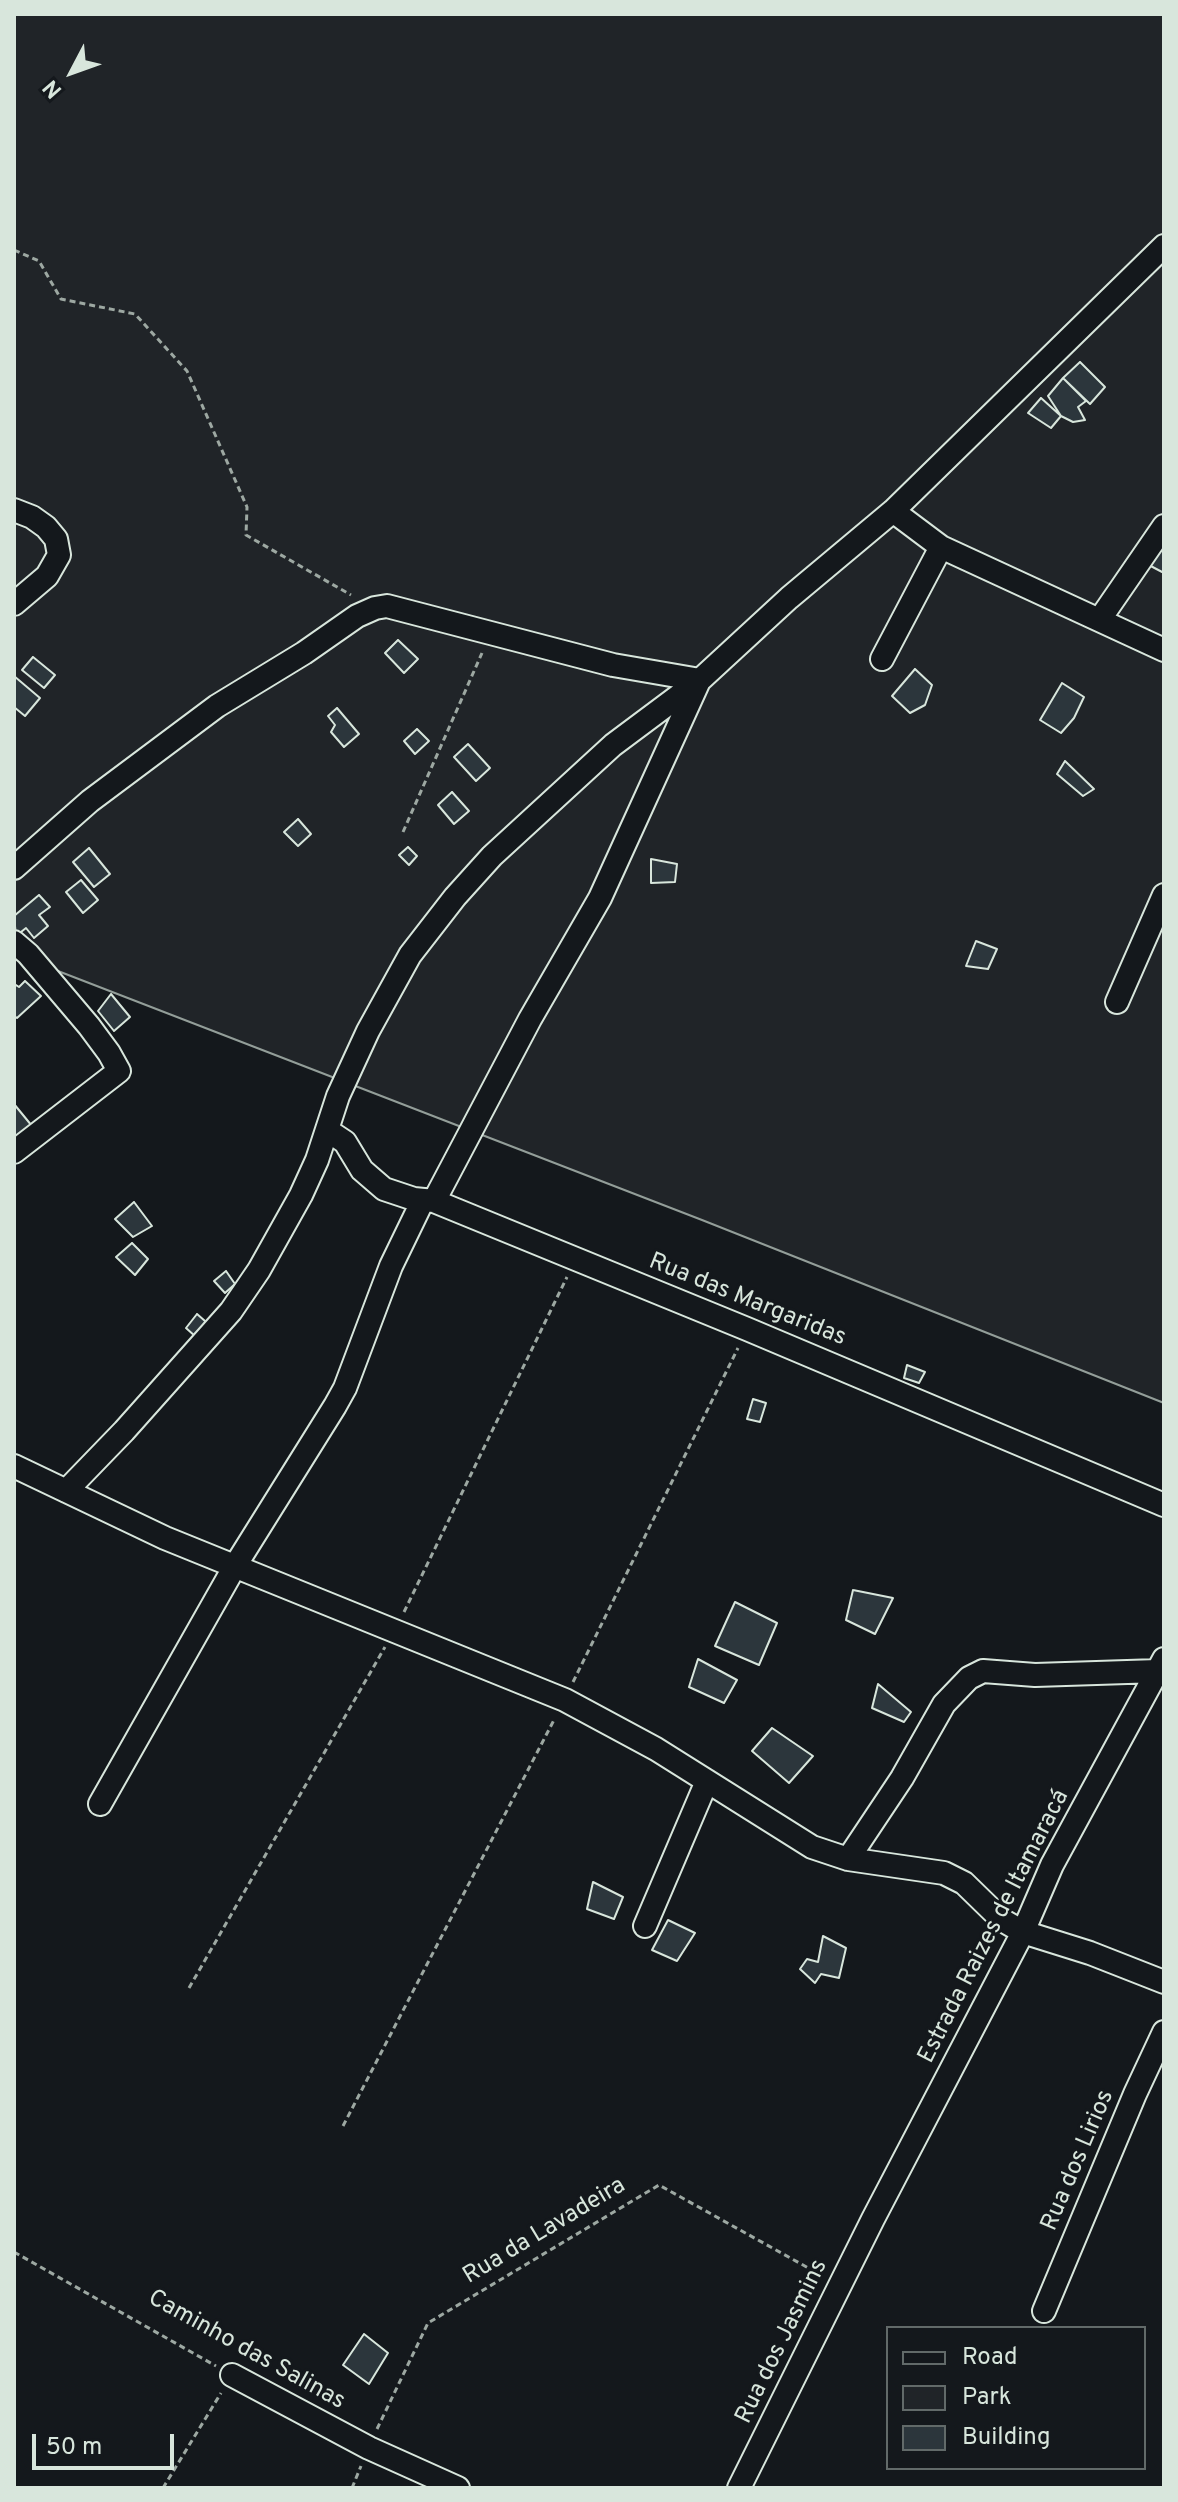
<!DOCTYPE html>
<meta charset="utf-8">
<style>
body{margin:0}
#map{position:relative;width:1178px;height:2502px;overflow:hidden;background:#14181c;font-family:Overpass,sans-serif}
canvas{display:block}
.frame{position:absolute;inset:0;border:16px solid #d8e6dc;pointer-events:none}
.legend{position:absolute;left:886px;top:2326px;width:260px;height:144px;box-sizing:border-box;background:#14181c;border:2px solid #626a69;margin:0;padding:10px 14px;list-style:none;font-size:24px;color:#d8e6dc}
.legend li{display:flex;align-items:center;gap:16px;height:40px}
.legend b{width:40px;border:2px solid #626a69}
.north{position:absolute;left:32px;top:32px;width:80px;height:80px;-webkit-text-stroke:6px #14181c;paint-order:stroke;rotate:229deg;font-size:22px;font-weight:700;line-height:32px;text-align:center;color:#d8e6dc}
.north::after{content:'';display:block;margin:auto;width:28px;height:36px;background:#d8e6dc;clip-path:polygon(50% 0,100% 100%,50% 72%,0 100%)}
.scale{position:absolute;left:32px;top:2434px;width:142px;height:36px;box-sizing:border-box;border:4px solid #d8e6dc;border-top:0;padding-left:10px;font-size:24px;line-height:28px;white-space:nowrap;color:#d8e6dc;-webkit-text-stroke:6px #14181c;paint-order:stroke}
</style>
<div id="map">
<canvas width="1178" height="2502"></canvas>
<div class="frame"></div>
<ul class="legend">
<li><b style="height:10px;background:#14181c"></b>Road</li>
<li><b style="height:22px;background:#202428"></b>Park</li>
<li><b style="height:22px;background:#2c363c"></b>Building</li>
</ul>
<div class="north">N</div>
<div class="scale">50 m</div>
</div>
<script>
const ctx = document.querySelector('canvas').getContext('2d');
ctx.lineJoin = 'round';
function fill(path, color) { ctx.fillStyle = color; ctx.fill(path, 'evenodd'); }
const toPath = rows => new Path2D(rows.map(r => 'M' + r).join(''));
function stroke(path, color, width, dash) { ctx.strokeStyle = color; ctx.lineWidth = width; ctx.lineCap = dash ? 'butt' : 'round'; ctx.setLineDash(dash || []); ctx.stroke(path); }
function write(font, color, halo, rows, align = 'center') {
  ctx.font = font + ' Overpass,sans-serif'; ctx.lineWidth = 6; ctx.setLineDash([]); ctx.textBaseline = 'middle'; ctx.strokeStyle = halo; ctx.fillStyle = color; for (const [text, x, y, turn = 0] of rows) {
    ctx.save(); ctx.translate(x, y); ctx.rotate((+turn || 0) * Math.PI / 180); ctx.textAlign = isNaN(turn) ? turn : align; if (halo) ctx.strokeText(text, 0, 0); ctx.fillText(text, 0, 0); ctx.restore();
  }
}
const green = toPath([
 [14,14,1164,14,1164,1403,702,1220,14,954,14,14]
]);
const building = toPath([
 [1080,362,1105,387,1090,404,1063,378,1080,362],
 [1063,378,1086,401,1078,407,1085,420,1073,422,1061,416,1048,396,1063,378],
 [1041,398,1061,416,1051,428,1028,413,1041,398],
 [1164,538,1164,573,1145,563,1164,538],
 [398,640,418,659,404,673,385,653,398,640],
 [33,657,55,675,44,688,22,670,33,657],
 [915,669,932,685,925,705,910,713,892,696,915,669],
 [14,676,40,698,25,716,14,707,14,676],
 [1062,683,1084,697,1074,718,1061,733,1040,720,1062,683],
 [337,708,359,734,344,747,331,732,335,725,328,716,337,708],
 [417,729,429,741,415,754,404,741,417,729],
 [468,744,490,768,476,781,454,757,468,744],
 [1065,761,1094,789,1083,796,1057,774,1065,761],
 [452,792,469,811,454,824,438,805,452,792],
 [298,819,311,834,298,846,284,832,298,819],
 [408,847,417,856,409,865,399,855,408,847],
 [89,848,110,874,94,887,73,862,89,848],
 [651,859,677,864,675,882,651,883,651,859],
 [81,880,98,900,83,913,66,892,81,880],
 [39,895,50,907,39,915,48,926,34,938,26,928,16,936,14,916,39,895],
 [976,941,997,949,988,969,966,966,976,941],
 [25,981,41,996,17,1018,14,1016,14,987,16,985,19,987,25,981],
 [111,994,130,1017,114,1031,98,1011,111,994],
 [14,1104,32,1126,16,1139,14,1137,14,1104],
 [134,1202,152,1226,133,1237,115,1219,134,1202],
 [132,1243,148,1259,135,1275,116,1257,132,1243],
 [226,1271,235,1284,225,1293,214,1281,226,1271],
 [197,1314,205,1321,204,1333,196,1337,186,1328,197,1314],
 [907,1365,925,1372,919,1383,904,1378,907,1365],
 [753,1399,766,1403,760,1422,747,1419,753,1399],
 [853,1590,893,1598,875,1634,846,1620,853,1590],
 [735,1602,777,1623,759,1665,715,1646,735,1602],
 [698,1659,737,1680,724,1703,689,1687,698,1659],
 [878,1684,911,1712,904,1722,872,1708,878,1684],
 [772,1728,813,1756,789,1783,752,1751,772,1728],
 [593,1882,623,1897,614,1919,587,1909,593,1882],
 [668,1920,695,1933,677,1961,652,1950,668,1920],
 [823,1936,846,1948,839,1978,821,1974,815,1983,800,1969,807,1959,818,1962,823,1936],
 [364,2334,388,2353,369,2384,343,2365,364,2334]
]);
const path = toPath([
 [14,250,39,261,61,299,135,314,187,371,247,507,246,535,351,595],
 [403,832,482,653],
 [404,1612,567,1277],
 [573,1682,738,1348],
 [189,1988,385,1647],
 [343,2126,555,1718],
 [14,2252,216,2366],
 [377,2429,428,2323,659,2185,821,2275],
 [163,2488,221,2393],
 [352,2488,361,2466]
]);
const minor = toPath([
 [14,510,32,517,46,527,56,539,59,555,47,576,14,604],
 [893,511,941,547,1164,650],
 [1100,619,1164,526],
 [882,659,941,547],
 [14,868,90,801,217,706,304,653,357,616,375,608,387,606,613,665,700,680],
 [14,942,28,954,89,1026,109,1053,119,1071,14,1152],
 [1117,1002,1164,895],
 [327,1130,345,1142,362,1170,384,1189,414,1199,434,1201,747,1329,1164,1505],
 [434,1201,530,1019,600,898,699,681],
 [14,1466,165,1538,565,1700,656,1749,812,1847,848,1859,944,1873,964,1883,1002,1920,1023,1932,1090,1953,1164,1982],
 [66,1491,124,1431,231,1311,259,1270,301,1195,317,1160,338,1096,368,1031,410,955,455,897,492,856,613,745,700,680,789,598,893,511,1164,246],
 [100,1804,235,1566,335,1406,345,1388,391,1266,423,1200],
 [848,1859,902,1778,944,1704,969,1678,983,1671,1035,1675,1158,1671],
 [645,1926,707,1781],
 [1044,2311,1135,2094,1164,2032],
 [232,2375,369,2448,458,2488],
 [739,2488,873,2219,1023,1932,1052,1865,1164,1659]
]);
const streetNames = [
 ["Rua das Margaridas",747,1301,22],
 ["Estrada Raizes de Itamaracá",995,1927,-63],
 ["Rua dos Lirios",1079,2161,-67],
 ["Rua da Lavadeira",545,2232,-31],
 ["Rua dos Jasmins",783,2342,-64],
 ["Caminho das Salinas",246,2351,29]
];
fill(green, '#202428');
stroke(green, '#939e99', 2);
fill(building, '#2c363c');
stroke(building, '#d8e6dc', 2);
stroke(minor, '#d8e6dc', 26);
stroke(path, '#9da8a2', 3, [6, 4]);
stroke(minor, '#14181c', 22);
write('24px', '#d8e6dc', '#14181c', streetNames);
</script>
